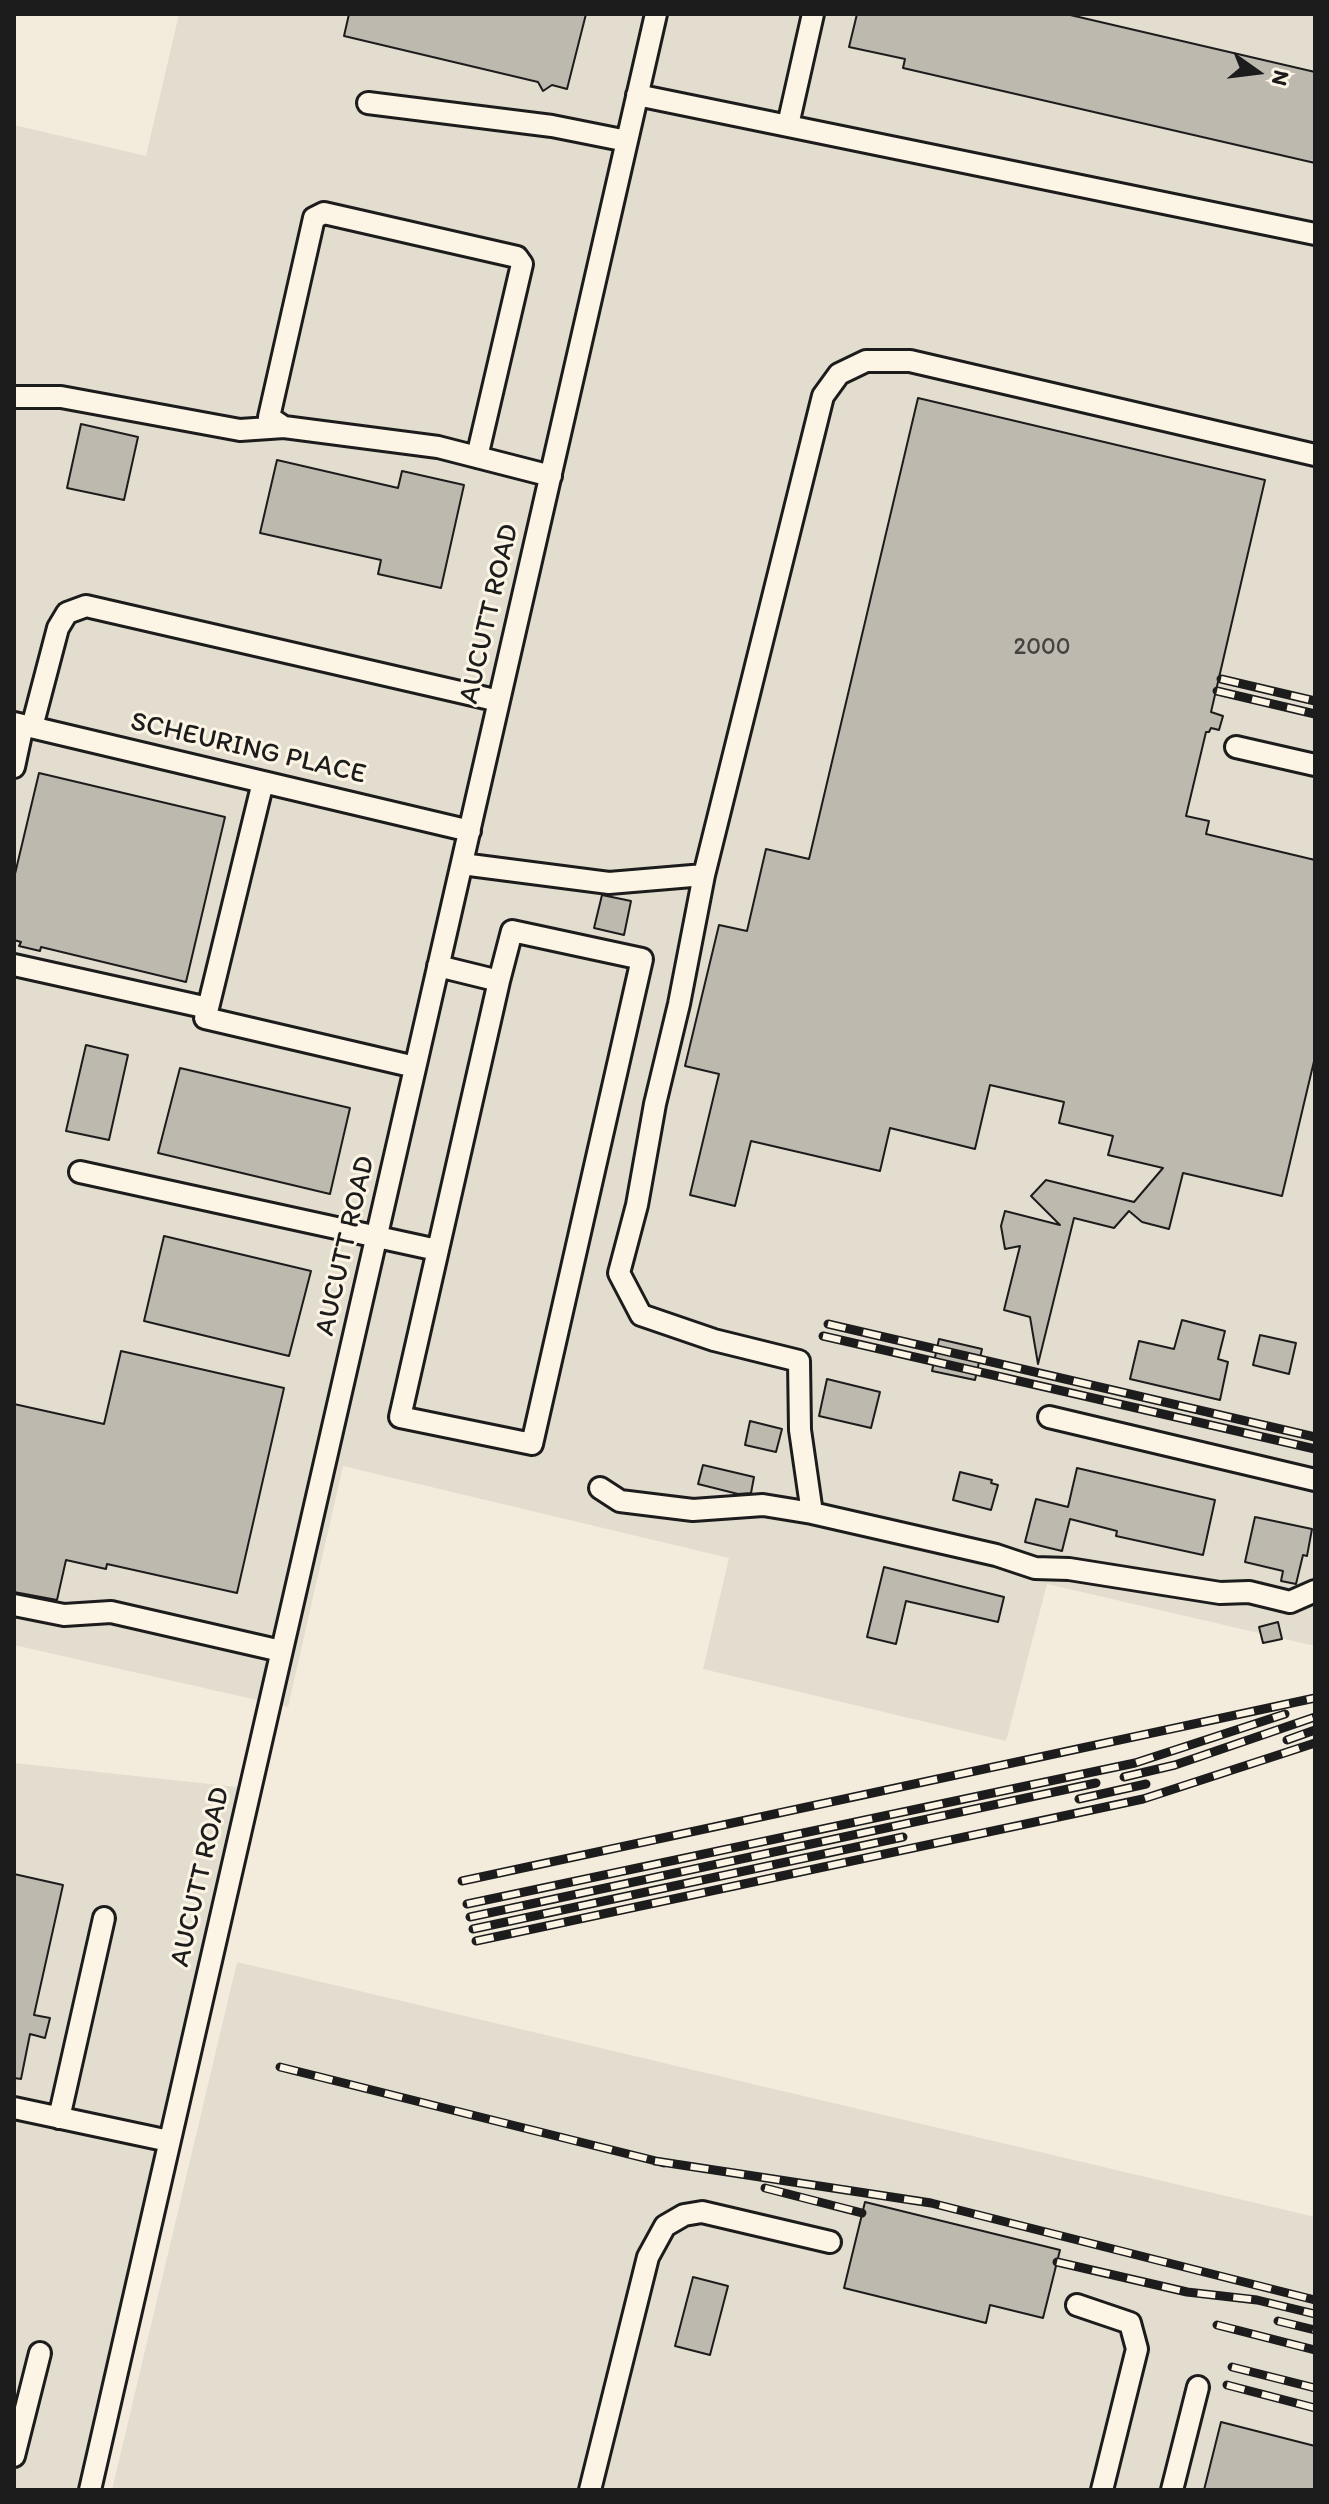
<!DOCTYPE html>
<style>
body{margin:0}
#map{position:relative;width:1329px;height:2504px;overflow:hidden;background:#f3ecdd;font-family:Itim,sans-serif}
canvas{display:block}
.frame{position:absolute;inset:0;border:16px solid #1c1c1c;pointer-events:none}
.north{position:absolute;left:1217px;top:32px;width:80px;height:80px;-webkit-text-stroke:6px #fcf5e5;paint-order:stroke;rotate:104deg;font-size:22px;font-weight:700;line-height:32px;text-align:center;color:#1c1c1c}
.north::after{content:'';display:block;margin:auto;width:28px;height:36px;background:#1c1c1c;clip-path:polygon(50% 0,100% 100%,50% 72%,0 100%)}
</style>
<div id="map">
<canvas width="1329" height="2504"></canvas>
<div class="frame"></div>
<div class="north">N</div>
</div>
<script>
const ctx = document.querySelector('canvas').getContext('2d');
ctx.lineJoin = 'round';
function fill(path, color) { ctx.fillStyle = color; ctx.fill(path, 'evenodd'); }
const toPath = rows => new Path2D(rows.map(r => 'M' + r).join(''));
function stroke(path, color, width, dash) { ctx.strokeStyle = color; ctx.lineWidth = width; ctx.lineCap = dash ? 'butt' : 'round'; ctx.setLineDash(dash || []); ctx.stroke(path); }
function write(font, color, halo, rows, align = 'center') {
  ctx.font = font + ' Itim,sans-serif'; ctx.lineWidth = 6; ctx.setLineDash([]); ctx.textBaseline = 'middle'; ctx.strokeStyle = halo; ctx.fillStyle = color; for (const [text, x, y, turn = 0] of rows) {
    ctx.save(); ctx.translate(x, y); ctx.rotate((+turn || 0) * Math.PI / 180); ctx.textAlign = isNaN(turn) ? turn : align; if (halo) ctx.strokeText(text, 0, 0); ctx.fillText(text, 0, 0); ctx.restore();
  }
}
const built = toPath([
 [179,14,1315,14,1315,1646,1047,1584,1006,1741,703,1669,729,1558,343,1466,288,1707,14,1645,14,125,146,156],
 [14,1763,238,1787,79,2490,14,2490],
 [237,1962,1315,2217,1315,2490,112,2490]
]);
const building = toPath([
 [349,14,586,14,567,89,552,85,543,91,538,82,344,36,349,14],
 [857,14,1066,14,1315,72,1315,163,903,68,905,59,849,47,857,14],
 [918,398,1265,480,1211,712,1223,716,1219,730,1211,728,1209,732,1206,732,1186,816,1209,821,1206,834,1315,860,1315,1057,1282,1196,1183,1173,1169,1229,1142,1222,1129,1211,1114,1228,1074,1218,1038,1364,1030,1317,1004,1310,1020,1246,1005,1249,1001,1226,1005,1211,1060,1225,1031,1196,1046,1180,1134,1202,1163,1168,1108,1155,1113,1136,1059,1123,1064,1102,990,1085,975,1149,890,1128,880,1171,751,1141,735,1206,690,1195,719,1074,685,1066,719,925,747,931,766,849,809,859,918,398],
 [81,424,138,437,124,500,67,488,81,424],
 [277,460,398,488,402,471,464,485,441,588,378,574,381,560,260,533,277,460],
 [39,773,225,817,186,982,41,947,40,951,19,946,21,942,14,940,14,878,39,773],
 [602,895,631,901,624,935,594,928,602,895],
 [86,1045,128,1055,109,1140,66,1131,86,1045],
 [180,1068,350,1108,330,1194,158,1153,180,1068],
 [164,1236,311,1271,289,1356,144,1321,164,1236],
 [1182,1320,1225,1331,1218,1359,1228,1362,1220,1400,1130,1379,1139,1341,1174,1349,1182,1320],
 [1260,1335,1296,1343,1289,1374,1253,1365,1260,1335],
 [939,1339,982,1349,975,1380,932,1371,939,1339],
 [121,1351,284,1388,237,1593,107,1564,106,1569,66,1560,57,1600,14,1592,14,1404,104,1424,121,1351],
 [827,1379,880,1392,871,1428,819,1416,827,1379],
 [750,1421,782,1429,776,1452,745,1445,750,1421],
 [703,1465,754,1477,751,1493,738,1494,698,1484,703,1465],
 [1077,1468,1215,1500,1203,1555,1116,1536,1117,1531,1070,1519,1062,1551,1025,1542,1036,1499,1068,1507,1077,1468],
 [960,1472,992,1480,991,1483,998,1485,991,1510,953,1500,960,1472],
 [1255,1517,1312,1529,1307,1556,1303,1555,1296,1584,1281,1581,1283,1571,1245,1562,1255,1517],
 [884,1567,1004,1597,998,1622,906,1601,896,1644,867,1637,884,1567],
 [1278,1622,1282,1639,1263,1643,1259,1627,1278,1622],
 [14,1874,63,1885,34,2015,50,2018,45,2038,30,2034,21,2079,14,2078,14,1874],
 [865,2202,1060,2250,1043,2318,990,2305,986,2323,844,2288,865,2202],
 [693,2277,728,2286,710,2355,675,2346,693,2277],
 [1221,2422,1315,2446,1315,2490,1204,2490,1221,2422]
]);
const minor = toPath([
 [637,95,1315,234],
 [368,103,552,126,627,141],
 [788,125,813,14],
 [14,397,61,397,240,430,284,427],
 [477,457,522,264,517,257,324,213,314,218,269,417,284,427,438,447,551,476],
 [14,723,470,831],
 [32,727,58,628,67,613,86,606,499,701],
 [1236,747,1315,765],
 [14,767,23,725],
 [462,864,609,883,704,875,823,396,839,374,866,361,910,361,1315,455],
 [704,875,679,1004,655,1104,637,1205,619,1273,641,1315,714,1340,799,1361,800,1430,812,1513],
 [14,965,208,1008,263,782],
 [438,966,499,981,512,931,642,959,532,1444,400,1417,499,981],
 [208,1008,205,1018,415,1067],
 [80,1172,437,1250],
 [1049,1417,1315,1480],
 [600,1488,620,1501,693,1510,763,1505,812,1513,996,1555,1035,1568,1069,1569,1220,1593,1249,1592,1290,1602,1315,1591],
 [14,1605,64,1615,111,1612,281,1651],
 [14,2108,169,2141],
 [59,2118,104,1918],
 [1077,2305,1130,2323,1137,2349,1102,2490],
 [14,2456,40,2353],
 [90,2490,656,14],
 [590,2490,648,2257,665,2226,684,2215,702,2212,830,2242],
 [1172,2490,1198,2387]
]);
const rail = toPath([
 [1221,679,1315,701],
 [1217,691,1315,714],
 [828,1324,1315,1437],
 [823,1336,1315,1449],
 [1287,1740,1315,1730],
 [1124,1777,1175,1765,1315,1717],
 [1079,1799,1146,1784],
 [462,1881,1315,1698],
 [467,1904,1135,1763,1285,1714],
 [470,1917,1096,1783],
 [473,1929,903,1837],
 [476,1941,1143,1799,1315,1743],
 [280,2067,664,2163],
 [655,2161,931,2203,1315,2300],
 [765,2188,862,2213],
 [1057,2262,1187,2292,1257,2300,1315,2314],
 [1278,2321,1315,2330],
 [1217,2325,1315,2350],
 [1232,2367,1315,2388],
 [1227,2385,1315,2408]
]);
const numberNames = [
 ["2000",1042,648]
];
const streetNames = [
 ["AUCUTT ROAD",490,614,-77],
 ["SCHEURING PLACE",248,749,13],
 ["AUCUTT ROAD",346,1246,-77],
 ["AUCUTT ROAD",201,1877,-77]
];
fill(built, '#e3ddcf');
fill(building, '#beb9ae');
stroke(building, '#1c1c1c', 2);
stroke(minor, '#1c1c1c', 26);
stroke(minor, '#fcf5e5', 20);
stroke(rail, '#1c1c1c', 9);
stroke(rail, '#fcf5e5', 6, [18]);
write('24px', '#444340', null, numberNames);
write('28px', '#1c1c1c', '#fcf5e5', streetNames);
</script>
